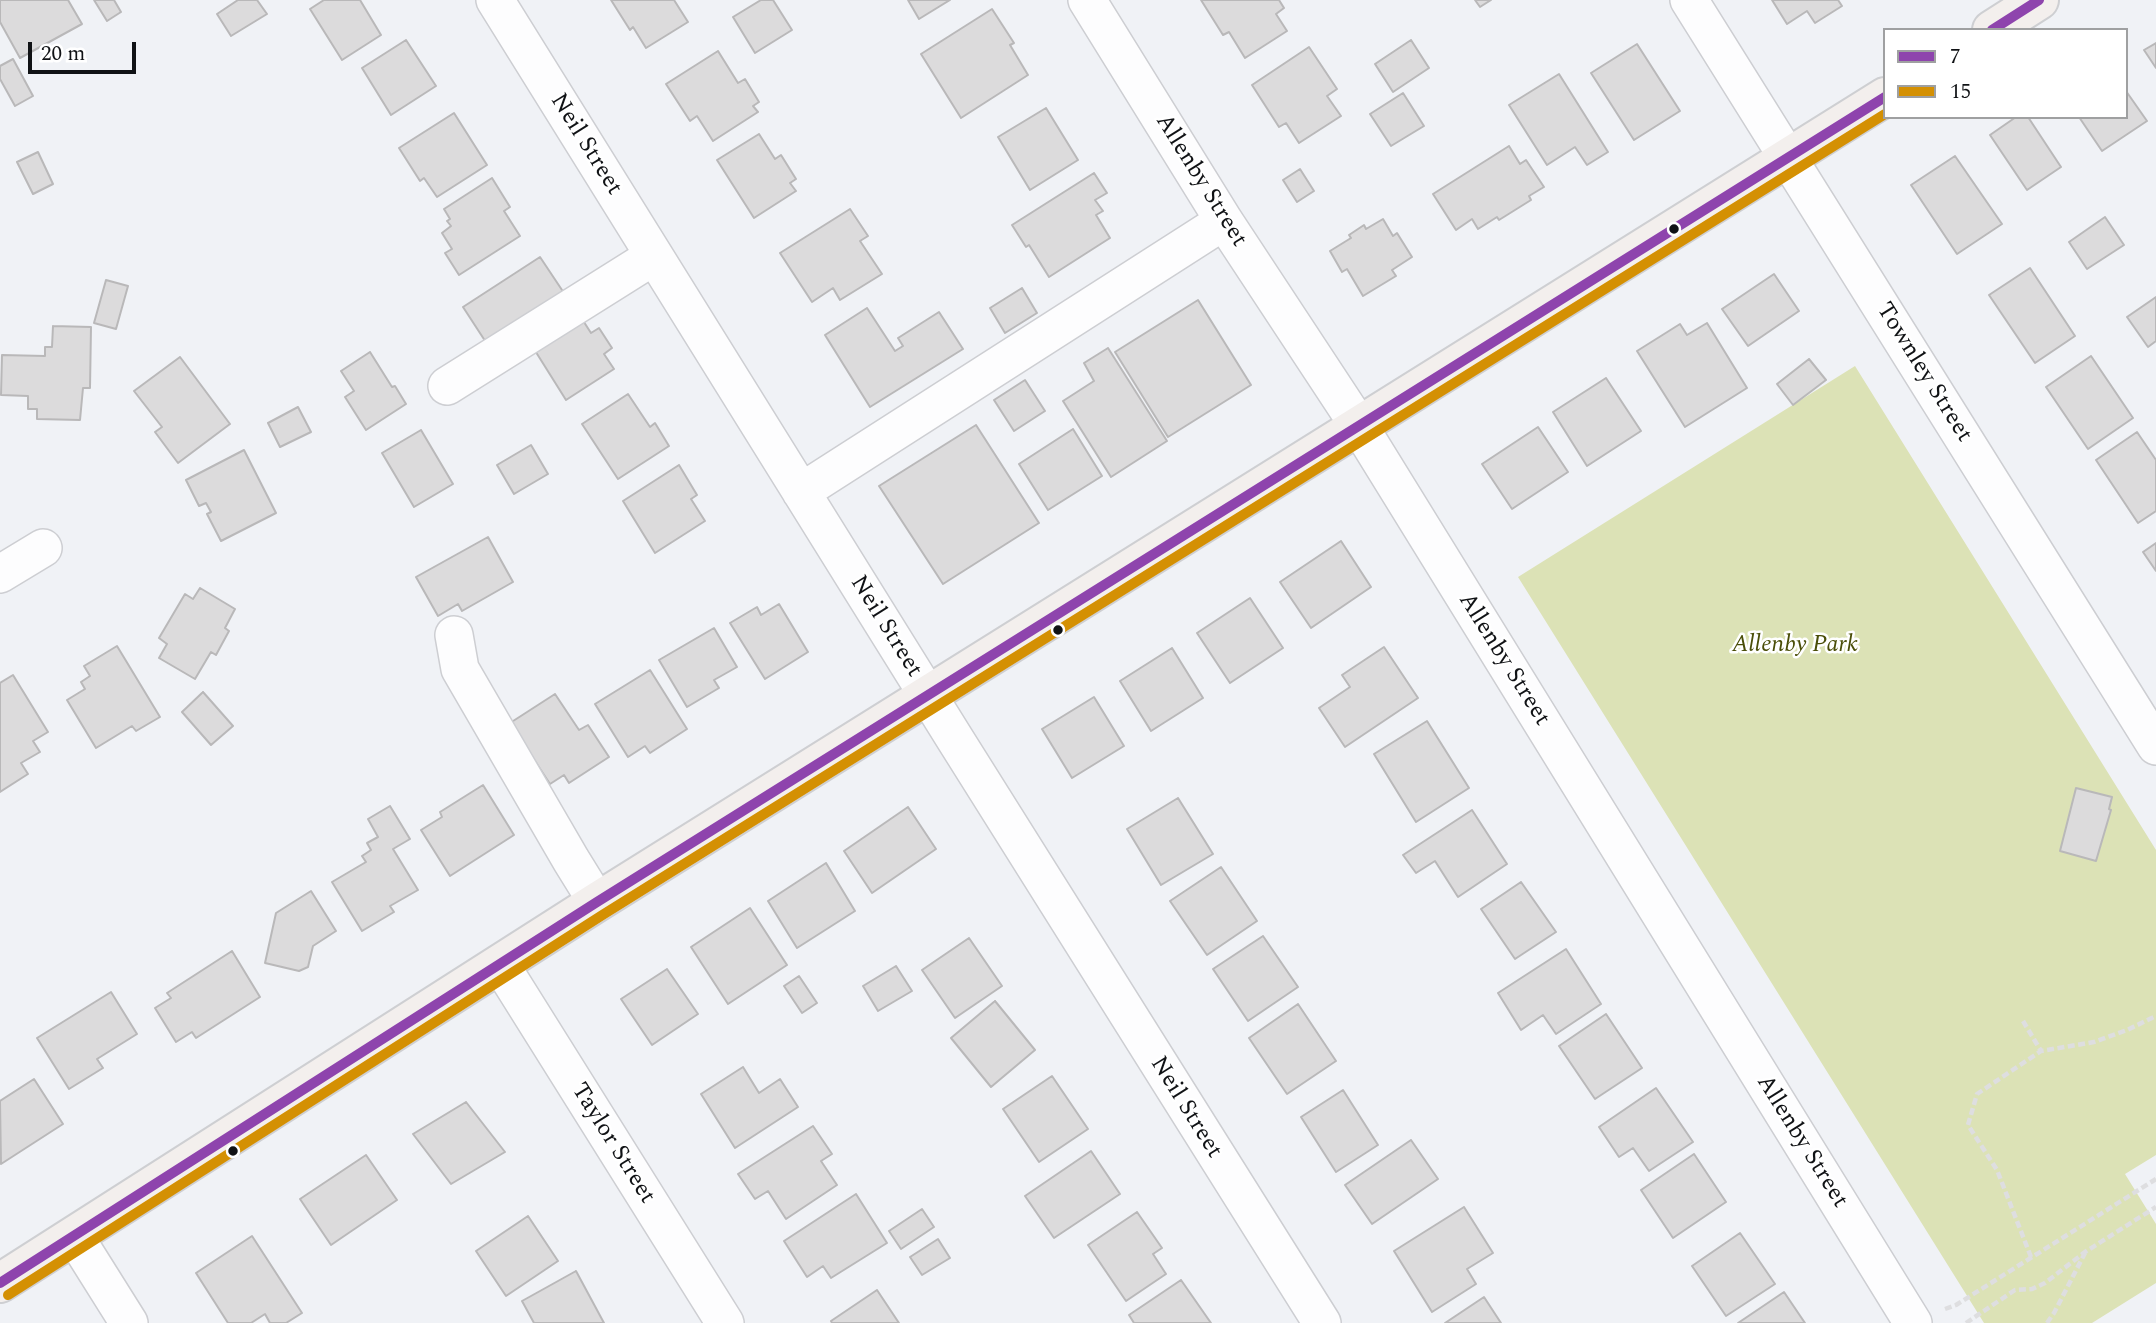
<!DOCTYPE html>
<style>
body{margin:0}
#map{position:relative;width:2156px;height:1323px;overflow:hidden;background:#f0f2f6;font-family:Spectral,serif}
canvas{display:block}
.legend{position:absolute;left:1883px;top:28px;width:245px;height:91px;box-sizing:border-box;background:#fff;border:2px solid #9fa0a1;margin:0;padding:9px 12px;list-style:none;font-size:21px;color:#101215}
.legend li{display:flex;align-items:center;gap:14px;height:35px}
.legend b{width:35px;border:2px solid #9fa0a1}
.scale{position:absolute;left:28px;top:42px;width:108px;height:32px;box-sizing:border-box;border:4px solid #101215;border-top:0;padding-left:9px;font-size:21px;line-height:24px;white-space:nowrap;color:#101215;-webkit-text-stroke:5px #fff;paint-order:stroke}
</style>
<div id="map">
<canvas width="2156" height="1323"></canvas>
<ul class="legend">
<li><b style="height:9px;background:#8e44ad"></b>7</li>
<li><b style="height:9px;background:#d49003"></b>15</li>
</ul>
<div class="scale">20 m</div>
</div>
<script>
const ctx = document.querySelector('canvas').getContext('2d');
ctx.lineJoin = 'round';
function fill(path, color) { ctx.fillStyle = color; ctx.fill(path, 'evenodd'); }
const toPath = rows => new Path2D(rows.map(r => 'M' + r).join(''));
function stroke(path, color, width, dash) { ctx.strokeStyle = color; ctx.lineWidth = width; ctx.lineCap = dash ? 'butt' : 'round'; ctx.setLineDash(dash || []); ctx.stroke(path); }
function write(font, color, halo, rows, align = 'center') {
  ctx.font = font + ' Spectral,serif'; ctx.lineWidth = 5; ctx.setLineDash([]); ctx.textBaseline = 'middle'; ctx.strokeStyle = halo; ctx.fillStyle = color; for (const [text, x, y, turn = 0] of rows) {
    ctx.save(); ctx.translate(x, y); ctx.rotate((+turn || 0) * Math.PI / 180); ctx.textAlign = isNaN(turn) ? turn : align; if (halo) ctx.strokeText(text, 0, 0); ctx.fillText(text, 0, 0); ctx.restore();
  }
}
const green = toPath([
 [1855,366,2156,850,2156,1155,2125,1174,2156,1224,2156,1283,2092,1323,1984,1323,1518,577]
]);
const building = toPath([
 [0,0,68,0,82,24,20,58,0,22,0,0],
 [94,0,114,0,121,12,107,21,94,0],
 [238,0,257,0,267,14,231,36,217,14,238,0],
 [324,0,360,0,381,35,342,60,310,9,324,0],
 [611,0,674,0,688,22,646,48,633,27,630,30,611,0],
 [761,0,773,0,792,30,755,53,733,17,761,0],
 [908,0,950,0,919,19,908,0],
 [1201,0,1279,0,1284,8,1276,14,1287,31,1245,58,1229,32,1223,35,1201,0],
 [1475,0,1491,0,1480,7,1475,0],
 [1772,0,1838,0,1842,6,1815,23,1807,11,1787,24,1772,0],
 [992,9,1014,43,1010,45,1028,75,961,118,921,54,992,9],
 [406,40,436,86,391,115,362,68,406,40],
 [1411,40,1429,68,1393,92,1375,64,1411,40],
 [2156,43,2156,68,2144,50,2156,43],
 [1637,44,1680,111,1634,140,1591,73,1637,44],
 [1309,47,1337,89,1327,96,1341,116,1299,143,1286,123,1279,127,1252,85,1309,47],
 [718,51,738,83,745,79,759,102,753,106,758,112,713,141,697,116,690,121,666,84,718,51],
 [13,59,33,96,15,106,0,79,0,66,13,59],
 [1559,74,1608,152,1587,165,1575,147,1547,165,1509,105,1559,74],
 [2126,91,2147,121,2102,151,2079,117,2126,117,2126,91],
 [1403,93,1424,126,1391,146,1370,114,1403,93],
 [1046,108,1078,160,1030,190,998,137,1046,108],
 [454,113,487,165,437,197,424,178,420,181,399,148,454,113],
 [2016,117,2028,117,2061,167,2027,190,1990,135,2016,117],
 [759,134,775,159,781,155,796,179,790,183,796,191,754,218,717,160,759,134],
 [1509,146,1520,164,1526,160,1544,187,1529,196,1531,200,1499,220,1497,217,1478,229,1472,219,1456,230,1433,194,1509,146],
 [38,152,53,184,33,194,17,162,38,152],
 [1955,156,2002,224,1957,254,1911,185,1955,156],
 [1300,169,1314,191,1297,202,1283,180,1300,169],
 [1094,173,1107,193,1095,200,1103,211,1096,215,1110,238,1049,277,1029,245,1026,247,1012,225,1094,173],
 [492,178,510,207,504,211,520,236,459,275,445,253,452,249,442,233,451,226,447,221,450,219,444,209,492,178],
 [850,209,868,236,860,241,882,274,840,300,833,288,812,302,780,253,850,209],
 [2105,217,2124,245,2087,269,2069,242,2105,217],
 [1383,219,1393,236,1397,233,1412,257,1392,270,1396,276,1363,296,1347,269,1342,272,1330,251,1351,238,1349,235,1364,225,1366,229,1383,219],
 [540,257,568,299,491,350,463,307,540,257],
 [2030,268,2075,336,2035,363,1989,295,2030,268],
 [1774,274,1799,311,1748,346,1722,309,1774,274],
 [106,280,128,286,116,329,94,323,106,280],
 [1022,288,1037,313,1005,333,990,308,1022,288],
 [2156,297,2156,341,2148,347,2127,317,2156,297],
 [1198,300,1251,385,1168,437,1115,352,1198,300],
 [867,308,895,351,903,346,898,338,939,312,963,349,870,407,825,335,867,308],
 [582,319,591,333,599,328,612,348,604,354,614,369,566,400,534,349,582,319],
 [1707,323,1747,388,1685,427,1637,351,1680,324,1687,335,1707,323],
 [53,326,91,327,90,388,83,388,80,420,37,419,37,409,28,409,28,396,1,395,2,355,45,356,45,347,52,347,53,326],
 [1108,348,1167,441,1111,477,1063,401,1094,381,1084,363,1108,348],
 [370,352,392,387,395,386,406,404,366,430,345,397,354,391,341,371,370,352],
 [2091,356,2133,418,2088,449,2046,387,2091,356],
 [180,357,230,424,178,463,155,432,162,427,134,391,180,357],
 [1809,359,1826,380,1793,405,1777,384,1809,359],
 [1606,378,1641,431,1587,466,1553,412,1606,378],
 [1025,380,1045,411,1014,431,994,400,1025,380],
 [628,394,650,427,655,423,669,446,618,479,582,424,628,394],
 [298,407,311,432,280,447,268,423,298,407],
 [976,425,1039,523,943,584,879,486,976,425],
 [1538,427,1568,472,1512,509,1482,464,1538,427],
 [1073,429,1102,476,1048,510,1019,464,1073,429],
 [421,430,453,484,414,507,382,453,421,430],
 [2137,432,2156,460,2156,511,2138,523,2096,460,2137,432],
 [531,445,548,474,514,494,497,465,531,445],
 [244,450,276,513,221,541,207,514,211,512,206,503,199,506,186,480,244,450],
 [679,465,697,495,691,499,705,521,655,553,623,501,679,465],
 [488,537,513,582,462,611,458,604,438,616,416,577,488,537],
 [1341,541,1371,587,1311,628,1280,582,1341,541],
 [2156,543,2156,571,2143,552,2156,543],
 [200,588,235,609,225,628,229,631,216,655,211,652,195,679,159,658,167,644,159,638,185,594,193,599,200,588],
 [1250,598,1283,648,1230,683,1197,633,1250,598],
 [779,604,808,652,765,679,730,623,757,607,761,615,779,604],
 [714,628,737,667,714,680,719,688,687,707,659,660,714,628],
 [117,646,160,717,136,731,132,726,96,748,67,700,85,689,81,682,90,676,84,666,117,646],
 [1384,647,1418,698,1345,747,1319,708,1350,687,1342,675,1384,647],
 [1172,648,1203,698,1151,731,1120,681,1172,648],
 [650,670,687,729,650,753,645,746,628,757,595,704,650,670],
 [13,675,48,732,33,741,40,752,21,763,28,774,0,792,0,683,13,675],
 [203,692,233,726,211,745,182,712,203,692],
 [555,694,579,730,588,725,609,757,569,783,564,775,550,784,510,723,555,694],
 [1094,697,1124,746,1072,778,1042,729,1094,697],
 [1427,721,1469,788,1416,822,1374,754,1427,721],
 [483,785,514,835,450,876,421,830,442,817,440,812,483,785],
 [2076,788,2112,797,2109,809,2111,810,2096,861,2060,851,2076,788],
 [1178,798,1213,854,1161,885,1127,829,1178,798],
 [390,806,410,839,393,849,418,890,390,906,394,912,362,931,332,882,366,862,362,856,371,850,367,843,378,837,368,819,390,806],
 [908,807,936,849,872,893,844,851,908,807],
 [1472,810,1507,864,1458,897,1435,861,1416,873,1403,855,1472,810],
 [826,863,855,911,797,948,768,901,826,863],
 [1221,867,1257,921,1207,955,1170,901,1221,867],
 [1521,882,1556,932,1515,959,1481,909,1521,882],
 [311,891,336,931,313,946,308,967,299,971,265,963,276,913,311,891],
 [750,908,787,965,728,1004,691,947,750,908],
 [1263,936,1298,987,1248,1021,1213,969,1263,936],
 [969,938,1002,986,955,1018,922,970,969,938],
 [1566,949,1601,1004,1556,1034,1543,1015,1521,1030,1498,993,1566,949],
 [232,951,260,997,196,1038,192,1032,176,1042,155,1008,171,998,167,993,232,951],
 [896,966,912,991,878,1011,863,986,896,966],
 [667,969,698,1014,652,1045,621,999,667,969],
 [799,976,817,1003,802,1013,784,986,799,976],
 [111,992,137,1034,97,1059,103,1068,69,1089,37,1038,111,992],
 [995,1001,1035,1050,991,1087,951,1038,995,1001],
 [1298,1004,1336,1061,1287,1094,1249,1038,1298,1004],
 [1606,1014,1642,1068,1595,1099,1559,1046,1606,1014],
 [743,1067,759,1093,780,1079,798,1107,735,1148,701,1094,743,1067],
 [1052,1076,1088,1129,1039,1162,1003,1109,1052,1076],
 [34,1079,63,1124,1,1164,0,1101,34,1079],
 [1656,1088,1693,1142,1649,1171,1633,1148,1619,1157,1599,1127,1656,1088],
 [1343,1090,1378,1145,1336,1172,1301,1117,1343,1090],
 [466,1102,505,1152,451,1184,413,1134,466,1102],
 [813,1126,832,1154,821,1161,837,1185,786,1219,768,1191,755,1199,738,1174,813,1126],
 [1411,1140,1438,1179,1372,1224,1345,1185,1411,1140],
 [1091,1151,1120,1194,1054,1238,1025,1196,1091,1151],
 [1694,1154,1726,1202,1673,1238,1641,1190,1694,1154],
 [366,1155,397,1200,331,1245,300,1199,366,1155],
 [856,1194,887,1243,831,1278,823,1266,807,1277,784,1241,856,1194],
 [1464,1207,1493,1253,1467,1269,1476,1284,1432,1312,1394,1251,1464,1207],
 [922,1209,934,1227,901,1249,889,1231,922,1209],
 [1137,1212,1162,1248,1153,1254,1166,1274,1126,1301,1088,1245,1137,1212],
 [528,1216,558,1261,506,1296,476,1251,528,1216],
 [1740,1233,1775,1284,1726,1316,1692,1266,1740,1233],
 [252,1236,302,1313,286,1323,270,1323,265,1314,251,1323,228,1323,196,1273,252,1236],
 [938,1239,950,1258,922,1275,910,1257,938,1239],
 [576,1271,604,1323,534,1323,522,1301,576,1271],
 [1181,1280,1211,1323,1134,1323,1129,1315,1181,1280],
 [877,1290,899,1323,832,1323,831,1321,877,1290],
 [1784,1292,1805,1323,1738,1323,1784,1292],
 [1484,1297,1501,1323,1445,1323,1484,1297]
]);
const path = toPath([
 [2023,1021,2041,1051],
 [2031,1257,1997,1170,1968,1125,1977,1094,2041,1051,2094,1042,2127,1030,2156,1016],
 [1945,1309,1956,1305,2156,1179],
 [1966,1323,2015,1290,2032,1289,2045,1283,2085,1252,2156,1207],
 [2047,1323,2054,1313,2085,1253]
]);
const minor = toPath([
 [495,0,955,739,1322,1323],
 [1087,0,1224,221,1359,426,1913,1323],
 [1689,0,2156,746],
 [447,386,654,256],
 [801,492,1224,221],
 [0,574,43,548],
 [454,635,460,669,571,860,597,902],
 [500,964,725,1323],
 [75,1237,129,1323]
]);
const major = toPath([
 [1992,30,2039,0],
 [0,1283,597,902,1885,97]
]);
const bus1 = toPath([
 [1992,30,2039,0],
 [0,1283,597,902,1885,97]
]);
const bus2 = toPath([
 [8,1295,604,914,1885,114]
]);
const markers = [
 [1674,229,6,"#101215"],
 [1058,630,6,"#101215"],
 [233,1151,6,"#101215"]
];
const streetNames = [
 ["Neil Street",585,145,58],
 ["Allenby Street",1200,181,58],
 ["Townley Street",1923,373,58],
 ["Neil Street",885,627,58],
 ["Allenby Street",1503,660,58],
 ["Neil Street",1185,1108,58],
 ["Allenby Street",1801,1142,58],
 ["Taylor Street",612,1144,58]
];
const parkNames = [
 ["Allenby Park",1795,646]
];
fill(green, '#dce2b6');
fill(building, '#dcdbdc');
stroke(building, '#b9b8b9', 2);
stroke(minor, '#cdced2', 40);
stroke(major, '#cecfd2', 42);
stroke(path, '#dedee0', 4.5, [7, 3.5]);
stroke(minor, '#fdfdfe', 37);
stroke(major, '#f3efed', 38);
stroke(bus1, '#8e44ad', 10);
stroke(bus2, '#d49003', 10);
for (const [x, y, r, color] of markers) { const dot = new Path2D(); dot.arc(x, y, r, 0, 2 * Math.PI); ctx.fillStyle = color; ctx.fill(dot); stroke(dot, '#fff', 2.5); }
write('24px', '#101215', '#fff', streetNames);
write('italic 24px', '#4a4e08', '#fff', parkNames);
</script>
